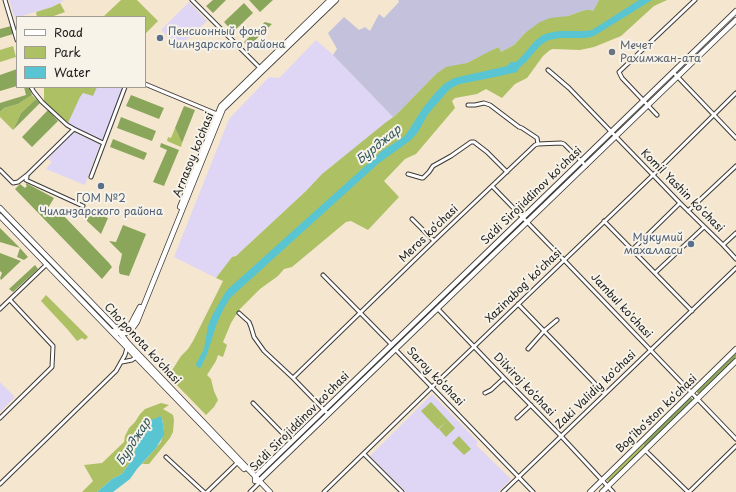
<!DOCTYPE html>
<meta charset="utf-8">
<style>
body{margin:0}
#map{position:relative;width:736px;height:492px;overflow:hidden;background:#f5e6d0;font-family:"Playpen Sans",sans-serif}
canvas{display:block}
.legend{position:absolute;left:16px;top:16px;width:130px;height:72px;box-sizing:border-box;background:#f7f3e8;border:1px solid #9f9d96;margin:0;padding:5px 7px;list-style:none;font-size:12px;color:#1c1c1c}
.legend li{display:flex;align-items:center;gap:8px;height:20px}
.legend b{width:20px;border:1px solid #9f9d96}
</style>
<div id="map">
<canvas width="736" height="492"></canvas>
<ul class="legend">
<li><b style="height:5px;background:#fff"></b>Road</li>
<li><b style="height:11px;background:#aec064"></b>Park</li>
<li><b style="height:11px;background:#59c5d3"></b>Water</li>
</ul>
</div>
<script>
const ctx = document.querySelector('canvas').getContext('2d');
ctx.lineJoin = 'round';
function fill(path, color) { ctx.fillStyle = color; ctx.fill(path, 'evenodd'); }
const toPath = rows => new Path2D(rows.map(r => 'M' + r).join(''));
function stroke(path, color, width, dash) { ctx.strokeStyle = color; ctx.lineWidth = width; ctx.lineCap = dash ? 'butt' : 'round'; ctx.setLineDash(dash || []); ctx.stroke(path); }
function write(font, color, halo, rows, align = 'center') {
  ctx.font = font + ' "Playpen Sans",sans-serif'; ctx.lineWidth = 4; ctx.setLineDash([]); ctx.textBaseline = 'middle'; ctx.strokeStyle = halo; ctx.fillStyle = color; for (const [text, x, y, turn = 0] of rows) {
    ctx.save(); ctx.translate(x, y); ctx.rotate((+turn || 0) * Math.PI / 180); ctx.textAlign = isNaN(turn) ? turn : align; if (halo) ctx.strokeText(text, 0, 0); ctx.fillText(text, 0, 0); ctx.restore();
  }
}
const built = toPath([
 [9,0,63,0,63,1,52,7,15,18],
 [189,2,207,21,179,47,161,30],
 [316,40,333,55,393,117,322,174,306,191,236,256,232,257,216,278,174,257,229,119,269,77,279,78,289,68],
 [44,87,124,87,103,140,75,128,68,123,44,101],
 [73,132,100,144,85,185,46,169,52,162,48,159],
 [0,382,15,397,0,412],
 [432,394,478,442,476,445,511,479,498,492,406,492,370,456]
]);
const industrial = toPath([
 [398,0,599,0,593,11,585,10,568,16,559,18,525,33,514,45,501,52,499,47,467,63,436,74,402,109,396,115,393,117,333,55,337,49,328,33,344,17,359,30,365,27,370,31,379,14,384,18,399,2]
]);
const green = toPath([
 [121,0,137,0,158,21,145,34,145,17,103,17],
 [599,0,667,0,654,6,621,36,594,47,580,50,553,49,550,50,543,56,527,78,515,84,502,98,486,89,477,94,455,98,452,101,455,108,416,154,405,159,384,181,399,197,368,230,351,221,346,222,292,267,284,269,278,276,260,289,239,310,231,323,223,342,227,345,223,357,218,355,216,361,207,375,211,379,214,391,218,400,214,407,206,415,166,374,171,372,181,356,188,349,193,341,223,281,216,278,232,257,236,256,306,191,322,174,385,123,396,115,436,74,446,67,467,63,488,52,499,47,501,52,514,45,525,33,540,22,550,18,568,16,585,10,590,10,593,11],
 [60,3,65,12,51,17,37,17,36,12,52,7],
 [13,46,16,57,0,62,0,50],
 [44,87,97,87,93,96,83,93,80,97,68,123,44,101],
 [32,95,36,99,21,113,13,130,0,117,0,112,4,108,18,104],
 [175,128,182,143,181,147,167,141,168,137,171,138],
 [519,224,520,225,397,345,396,343],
 [46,295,88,337,85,340,82,338,77,341,68,330,41,301],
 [388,351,389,352,329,410,328,409],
 [431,402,455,428,446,437,439,429,447,421,438,429,421,411],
 [161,403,169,405,163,409,170,413,173,415,174,420,173,432,170,438,149,464,142,464,161,442,164,431,162,418,158,418,145,426,131,461,122,474,112,479,97,492,82,492,93,481,84,465,102,463,124,442,125,436,129,428,135,422,140,414,145,409],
 [459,436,471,449,464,455,452,443],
 [644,442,644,447,610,481,607,481,607,478]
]);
const forest = toPath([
 [213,0,226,0,213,13,206,6],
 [249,0,273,0,260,12],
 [244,3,253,13,233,32,224,22],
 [265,22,272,24,248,47,244,42],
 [11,26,13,34,0,38,0,29],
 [17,69,17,86,0,91,0,75],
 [24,87,29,87,32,95,18,104,4,108,0,112,0,103,26,95],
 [131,95,164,108,159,119,126,106],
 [36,99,40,103,13,130,21,113],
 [184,106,195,110,182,143,175,128],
 [48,110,58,121,32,147,22,137],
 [121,117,156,131,152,141,117,128],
 [113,139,147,153,144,160,110,147],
 [161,143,179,150,164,186,153,182,167,150,160,147],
 [26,183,54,198,48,208,57,214,63,215,109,263,112,267,102,279,15,189,20,184,25,188,27,186,26,185],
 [79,208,108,218,101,234,87,221,87,219,88,217,78,211],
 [123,225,146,234,129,276,120,274,119,272,119,267,121,259,122,254,109,241,116,242],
 [0,228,20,248,28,257,24,260,17,257,20,248,0,242],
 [0,253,21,261,1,280,0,278,2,273,0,271],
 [35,265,38,269,13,292,9,289],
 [736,353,736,357,699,393,697,393,697,391],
 [689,398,692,398,692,400,644,447,644,442]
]);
const water = toPath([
 [639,0,652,0,594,36,586,38,560,38,549,40,542,44,537,49,526,62,519,68,517,72,495,77,460,84,453,87,448,91,428,114,418,132,411,140,379,163,230,298,224,308,217,323,207,354,202,365,200,368,197,367,196,364,204,349,208,326,212,316,222,298,227,290,383,150,402,138,407,133,423,108,436,92,444,84,454,78,503,67,507,66,511,62,516,62,523,55,535,41,541,36,548,33,560,31,585,31,592,30],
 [160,416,162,418,164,431,164,435,156,448,137,469,130,479,113,492,97,492,112,479,122,474,131,461,145,426,153,419,157,418]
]);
const street = toPath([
 [5,0,17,40],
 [192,0,260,68],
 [548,70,569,88,680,203,723,245,736,259],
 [673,72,736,138],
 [145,84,217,114],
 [31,87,34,92,42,102,67,125,74,129,103,143],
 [468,105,475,105,484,103,490,105,519,127,522,128,537,138,538,144],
 [657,115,622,78,619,72,695,0],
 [0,170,13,183,18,182,27,175,74,129],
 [408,174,422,178,423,178,429,172,433,166,451,156,471,142,474,142,487,152,507,172],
 [27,177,26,180,83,206],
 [91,177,125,87],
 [492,186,564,260,736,439],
 [688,211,736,166],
 [412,219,434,241],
 [604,221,692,311],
 [723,245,736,233],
 [632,250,680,203],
 [655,273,704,227],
 [323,275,392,345],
 [518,304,605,394],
 [0,309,47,264],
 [438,309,504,378,561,436,613,492],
 [239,313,249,322,251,327,254,337,264,351,293,378,328,414],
 [395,349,533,492],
 [528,349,544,331,557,320],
 [122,362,132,360,136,357],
 [293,378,434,241,535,145,538,144,561,143,564,144,586,166],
 [485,393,491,390,504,378],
 [253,403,291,442],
 [0,418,52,367,53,346,10,300],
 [517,418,531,405],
 [645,450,688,492],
 [364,454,402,492],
 [166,457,204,492],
 [0,484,116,371,125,355,127,348],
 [207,492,238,462],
 [250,492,260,482],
 [324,492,432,387,653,175,736,93],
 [503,492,736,268],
 [689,492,736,446]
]);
const secondary = toPath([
 [736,11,255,477,255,481,259,481,736,20],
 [180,207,221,106,330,0],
 [0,208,115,327,128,343,270,492],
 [0,216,244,469],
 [115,327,123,327,131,324,134,318,140,307],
 [111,331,120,333,127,333,132,329,137,322,223,109,336,0],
 [590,492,736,349],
 [602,492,736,361]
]);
const markers = [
 [160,38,4,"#5c6f8a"],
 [612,52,4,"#6b7280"],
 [101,186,4,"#5c6f8a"],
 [691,244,4,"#5c6f8a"]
];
const serviceNames = [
 ["Пенсионный фонд",168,32],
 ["Чилнзарского района",168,45],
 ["ГОМ №2",101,199,"center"],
 ["Чиланзарского района",101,212,"center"],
 ["Мукумий",683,238,"right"],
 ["махалласи",683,251,"right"]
];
const worshipNames = [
 ["Мечет",620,46],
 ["Рахимжан-ата",620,59]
];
const streetNames = [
 ["Arnasoy ko'chasi",194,155,-68],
 ["Komil Yashin koʻchasi",682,191,45],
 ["Sa'di Sirojiddinov ko'chasi",532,196,-44],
 ["Meros ko‘chasi",429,234,-44],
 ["Xazinabog‘ ko‘chasi",524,286,-44],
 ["Jambul ko'chasi",621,306,47],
 ["Cho'ponota ko'chasi",142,344,47],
 ["Saroy ko‘chasi",435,377,46],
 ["Dilxiroj ko‘chasi",524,385,46],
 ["Zaki Validiy ko'chasi",596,390,-44],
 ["Bogʻiboʻston koʻchasi",657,414,-44],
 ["Sa'di Sirojiddinov ko'chasi",300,422,-45]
];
const waterNames = [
 ["Бурджар",379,145,-39],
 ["Бурджар",134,442,-57]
];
fill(built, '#dfd5f5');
fill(industrial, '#c3c1db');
fill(green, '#aec064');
fill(forest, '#8aa65a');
fill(water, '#59c5d3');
stroke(street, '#3d3a37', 5);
stroke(secondary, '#3d3a37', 6);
stroke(street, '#fff', 3);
stroke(secondary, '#fff', 4.5);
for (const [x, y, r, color] of markers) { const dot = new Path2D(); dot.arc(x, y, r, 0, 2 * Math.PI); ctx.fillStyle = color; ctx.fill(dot); stroke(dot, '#f7f3e8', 1.5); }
write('11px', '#4e5e75', '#f7f3e8', serviceNames, 'left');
write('11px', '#5b616d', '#f7f3e8', worshipNames, 'left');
write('11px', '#1c1c1c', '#f7f3e8', streetNames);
write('italic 12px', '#31575c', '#f7f3e8', waterNames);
</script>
